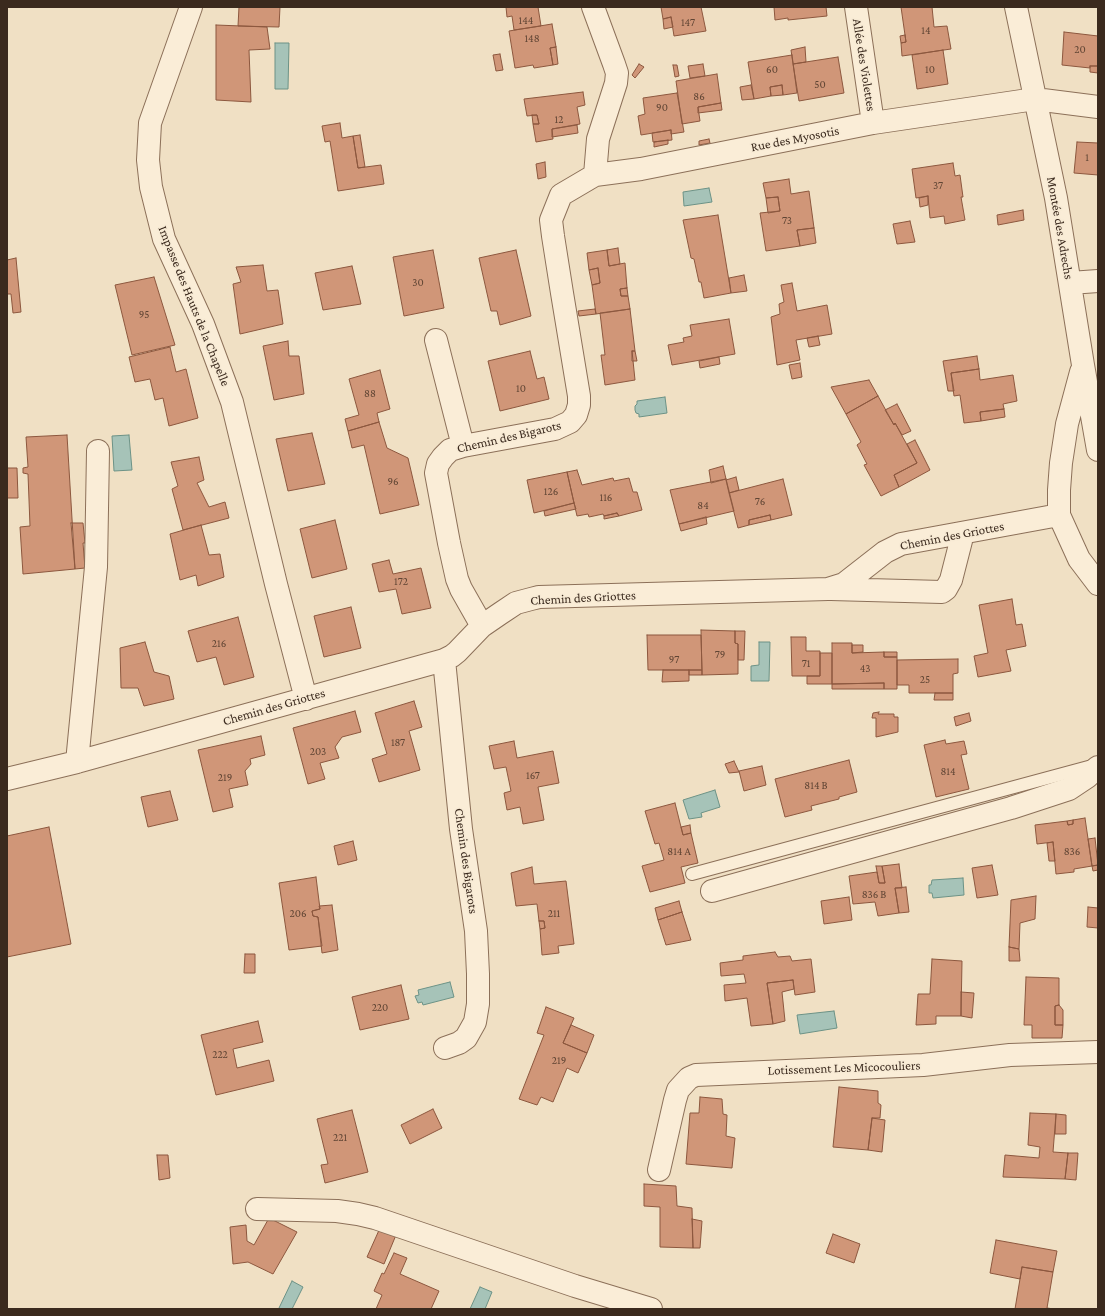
<!DOCTYPE html>
<meta charset="utf-8">
<style>
body{margin:0}
#map{position:relative;width:1105px;height:1316px;overflow:hidden;background:#f0e0c4;font-family:"Crimson Pro",serif}
canvas{display:block}
.frame{position:absolute;inset:0;border:8px solid #3b2a1e;pointer-events:none}
</style>
<div id="map">
<canvas width="1105" height="1316"></canvas>
<div class="frame"></div>
</div>
<script>
const ctx = document.querySelector('canvas').getContext('2d');
ctx.lineJoin = 'round';
function fill(path, color) { ctx.fillStyle = color; ctx.fill(path, 'evenodd'); }
const toPath = rows => new Path2D(rows.map(r => 'M' + r).join(''));
function stroke(path, color, width, dash) { ctx.strokeStyle = color; ctx.lineWidth = width; ctx.lineCap = dash ? 'butt' : 'round'; ctx.setLineDash(dash || []); ctx.stroke(path); }
function write(font, color, halo, rows, align = 'center') {
  ctx.font = font + ' "Crimson Pro",serif'; ctx.lineWidth = 3; ctx.setLineDash([]); ctx.textBaseline = 'middle'; ctx.strokeStyle = halo; ctx.fillStyle = color; for (const [text, x, y, turn = 0] of rows) {
    ctx.save(); ctx.translate(x, y); ctx.rotate((+turn || 0) * Math.PI / 180); ctx.textAlign = isNaN(turn) ? turn : align; if (halo) ctx.strokeText(text, 0, 0); ctx.fillText(text, 0, 0); ctx.restore();
  }
}
const water = toPath([
 [275,43,289,43,288,89,275,89,275,43],
 [709,188,712,202,684,206,683,192,709,188],
 [665,397,667,413,639,417,639,414,636,413,635,410,635,406,637,404,637,401,665,397],
 [129,435,132,470,114,471,112,436,129,435],
 [759,642,770,642,769,681,751,681,751,666,759,665,759,642],
 [715,790,720,807,701,813,702,817,689,819,683,800,715,790],
 [963,878,964,895,933,898,932,893,929,893,929,885,931,885,932,880,963,878],
 [450,982,454,997,423,1005,422,1002,418,1003,415,996,419,995,418,990,450,982],
 [834,1011,837,1028,800,1034,797,1015,834,1011],
 [292,1281,303,1287,292,1309,281,1309,279,1308,292,1281],
 [480,1287,492,1292,485,1309,470,1309,480,1287]
]);
const building = toPath([
 [239,7,280,7,279,27,238,26,239,7],
 [506,7,538,7,541,26,514,30,512,16,507,17,506,7],
 [661,7,701,7,706,31,674,36,671,17,663,19,661,7],
 [774,7,826,7,827,16,788,20,788,18,775,20,774,7],
 [901,7,932,7,934,27,947,26,951,49,902,56,901,43,906,42,901,7],
 [671,17,673,27,664,29,663,19,671,17],
 [552,24,556,47,550,48,553,65,534,68,533,65,515,68,509,31,552,24],
 [216,25,267,27,270,49,249,50,251,102,216,100,216,25],
 [1064,32,1098,36,1098,66,1090,66,1090,68,1062,65,1064,32],
 [905,35,906,42,901,43,900,36,905,35],
 [556,47,558,64,553,65,550,48,556,47],
 [805,47,806,62,793,64,791,50,805,47],
 [943,50,948,84,917,89,912,55,943,50],
 [500,54,503,70,496,71,493,55,500,54],
 [792,55,797,93,783,95,782,85,770,87,771,96,754,99,748,62,792,55],
 [838,57,844,93,799,101,793,64,838,57],
 [639,64,644,67,635,78,632,75,639,64],
 [703,64,705,76,690,78,688,66,703,64],
 [673,65,677,65,679,76,675,77,673,65],
 [1090,66,1098,66,1098,73,1090,72,1090,66],
 [717,74,721,103,698,107,700,121,682,124,676,81,717,74],
 [751,85,754,99,742,100,740,87,751,85],
 [782,85,783,95,771,96,770,87,782,85],
 [583,92,585,105,577,107,580,124,552,129,553,139,536,142,533,124,539,124,537,115,527,116,524,99,583,92],
 [677,93,684,132,671,134,671,130,641,135,638,116,645,114,643,98,677,93],
 [721,103,722,110,698,113,698,107,721,103],
 [532,115,537,115,539,124,533,124,532,115],
 [340,123,342,138,353,136,358,168,381,165,384,184,338,191,330,141,325,142,322,126,340,123],
 [577,125,578,133,552,137,552,129,577,125],
 [671,130,672,140,653,142,652,133,671,130],
 [360,135,365,167,358,168,353,136,360,135],
 [709,139,710,143,699,145,699,141,709,139],
 [668,140,668,144,654,147,654,142,668,140],
 [1077,142,1098,143,1098,175,1074,173,1077,142],
 [545,162,546,177,538,179,536,164,545,162],
 [953,163,955,176,960,175,963,197,961,197,965,220,945,224,944,216,930,218,928,196,916,198,912,169,953,163],
 [789,179,791,194,809,191,814,228,797,230,800,246,766,251,760,213,780,211,778,197,766,198,763,183,789,179],
 [928,196,928,205,920,207,919,198,928,196],
 [778,197,780,211,768,213,766,198,778,197],
 [1023,210,1024,220,998,225,997,215,1023,210],
 [718,215,731,293,704,298,701,282,699,282,694,259,691,258,683,220,718,215],
 [910,221,915,242,897,244,893,224,910,221],
 [814,228,816,243,800,246,797,230,814,228],
 [618,248,620,264,609,266,607,250,618,248],
 [433,250,444,308,404,316,393,257,433,250],
 [516,250,531,316,500,325,497,311,491,311,479,258,516,250],
 [607,250,609,266,625,263,627,288,620,289,621,296,628,296,630,309,596,314,592,285,600,283,598,268,589,270,587,253,607,250],
 [16,258,21,312,13,313,11,294,7,294,7,260,16,258],
 [263,265,267,291,278,290,283,324,240,334,233,284,241,282,236,267,263,265],
 [352,266,361,304,323,310,315,273,352,266],
 [598,268,600,283,592,285,589,270,598,268],
 [744,275,747,291,731,293,729,278,744,275],
 [154,277,175,345,132,355,115,285,154,277],
 [792,283,797,311,827,305,832,334,796,340,800,360,777,365,771,317,780,314,779,304,784,302,781,285,792,283],
 [627,288,628,296,621,296,620,289,627,288],
 [595,309,596,314,579,316,578,311,595,309],
 [630,309,635,351,632,351,635,380,605,385,601,355,605,355,600,313,630,309],
 [729,319,735,354,672,365,668,345,684,342,683,338,692,336,690,325,729,319],
 [818,336,820,345,809,347,807,338,818,336],
 [288,341,289,356,299,356,304,394,274,400,263,346,288,341],
 [170,347,176,372,186,369,198,418,169,426,163,398,155,400,150,379,135,382,129,357,170,347],
 [530,351,537,379,544,377,549,399,500,411,488,361,530,351],
 [632,351,635,351,637,361,632,361,632,351],
 [977,356,979,369,951,373,954,391,948,391,943,361,977,356],
 [719,357,720,364,700,368,699,361,719,357],
 [800,363,802,377,792,379,789,365,800,363],
 [979,369,980,380,1013,375,1017,401,1003,404,1004,409,980,412,981,421,964,423,960,395,954,396,951,373,979,369],
 [380,370,390,409,377,413,379,422,348,431,345,419,359,415,349,379,380,370],
 [869,380,878,396,846,414,831,387,869,380],
 [878,396,894,425,895,423,917,463,894,475,899,487,881,496,864,465,867,464,857,445,861,442,846,414,878,396],
 [897,404,911,431,902,435,895,423,894,425,885,410,897,404],
 [1004,409,1005,417,981,421,980,412,1004,409],
 [379,422,387,448,408,458,419,505,380,514,364,445,352,448,348,431,379,422],
 [312,433,325,484,288,491,276,439,312,433],
 [67,435,75,569,23,574,20,527,30,526,28,474,23,473,23,468,28,467,26,437,67,435],
 [915,440,930,470,899,487,894,475,917,463,907,444,915,440],
 [199,457,204,480,197,483,209,507,225,502,229,518,183,530,172,489,178,486,171,462,199,457],
 [723,466,726,479,711,483,709,470,723,466],
 [7,468,17,468,18,498,7,498,7,468],
 [577,470,582,485,613,478,614,481,629,478,633,492,637,492,642,510,619,516,617,513,604,516,603,514,589,517,588,514,577,516,567,472,577,470],
 [567,472,574,503,534,513,527,480,567,472],
 [736,477,739,490,729,493,726,480,736,477],
 [726,479,734,511,679,524,670,490,726,479],
 [783,479,792,515,771,520,770,515,749,520,749,525,738,528,729,493,783,479],
 [574,503,576,509,545,516,544,511,574,503],
 [617,513,619,516,604,519,604,516,617,513],
 [770,515,771,520,749,525,749,520,770,515],
 [706,517,707,524,681,531,679,524,706,517],
 [335,520,347,569,312,578,300,529,335,520],
 [71,523,83,523,85,543,83,543,85,568,75,569,71,523],
 [201,525,209,555,220,554,224,577,198,586,196,575,180,580,170,534,201,525],
 [389,560,393,574,421,568,431,608,402,614,396,589,379,592,372,564,389,560],
 [1012,599,1016,625,1022,624,1026,646,1006,650,1011,671,978,677,974,656,988,653,979,605,1012,599],
 [351,607,361,648,324,657,314,616,351,607],
 [238,617,254,677,224,685,216,657,197,662,188,631,238,617],
 [701,630,735,631,735,643,738,644,738,674,702,675,701,630],
 [735,631,745,631,744,660,738,660,738,644,735,643,735,631],
 [647,635,701,635,702,670,648,670,647,635],
 [791,637,806,637,806,651,820,651,820,676,792,676,791,637],
 [145,642,154,672,169,676,174,699,144,706,138,688,121,688,120,648,145,642],
 [832,643,852,643,852,653,884,652,884,657,897,657,897,689,884,689,884,683,832,684,832,643],
 [852,645,863,645,863,652,852,653,852,645],
 [884,652,897,652,897,657,884,657,884,652],
 [820,653,832,653,832,684,807,684,807,676,820,676,820,653],
 [958,659,958,673,953,674,953,693,909,693,909,685,897,685,897,660,958,659],
 [663,670,689,670,689,681,662,682,663,670],
 [689,670,702,670,702,675,689,675,689,670],
 [884,683,884,689,832,689,832,684,884,683],
 [935,693,953,693,953,700,934,700,935,693],
 [414,701,422,727,409,731,420,770,379,782,372,759,387,754,375,713,414,701],
 [355,711,361,732,342,737,335,747,339,758,320,763,325,779,308,784,293,728,355,711],
 [879,712,878,714,894,714,894,717,898,717,898,732,876,737,876,718,872,718,873,713,879,712],
 [969,713,971,721,956,726,954,717,969,713],
 [261,736,265,755,250,759,251,764,245,771,248,785,229,789,233,807,213,812,198,750,261,736],
 [945,740,946,744,964,741,967,754,961,755,969,789,936,797,924,745,945,740],
 [514,741,517,758,553,751,559,783,538,787,544,820,523,824,520,807,507,810,504,793,511,791,506,767,494,769,489,746,514,741],
 [849,760,857,792,839,797,839,799,811,806,812,810,785,817,775,779,849,760],
 [734,761,739,772,729,773,725,764,734,761],
 [762,766,766,785,744,791,739,771,762,766],
 [170,791,178,820,148,827,141,797,170,791],
 [675,803,683,835,691,833,698,863,681,867,685,883,650,892,642,866,664,860,659,843,655,844,645,811,675,803],
 [1085,818,1092,866,1074,869,1074,872,1056,874,1053,842,1037,844,1035,825,1067,821,1068,825,1073,824,1073,820,1085,818],
 [1073,820,1073,824,1068,825,1067,821,1073,820],
 [690,825,691,833,683,835,681,827,690,825],
 [49,827,71,944,7,957,7,836,49,827],
 [1095,838,1098,865,1092,866,1088,839,1095,838],
 [353,841,357,860,338,865,334,846,353,841],
 [1053,842,1055,861,1049,861,1047,843,1053,842],
 [899,864,902,888,895,888,899,913,878,916,875,902,853,904,849,876,877,872,879,883,885,883,882,866,899,864],
 [992,865,998,895,977,898,972,868,992,865],
 [1098,865,1098,870,1093,871,1092,866,1098,865],
 [876,866,882,866,885,883,879,883,876,866],
 [532,867,534,884,566,881,574,944,558,946,559,953,542,955,540,929,545,928,544,921,539,921,537,904,516,906,511,873,532,867],
 [316,877,320,909,312,911,313,916,318,917,322,946,289,950,279,883,316,877],
 [906,887,909,912,899,913,895,888,906,887],
 [1036,896,1035,919,1020,923,1019,949,1009,947,1011,900,1036,896],
 [849,897,852,920,824,924,821,901,849,897],
 [679,901,682,912,658,920,655,908,679,901],
 [332,905,338,950,322,953,318,917,313,916,312,911,320,909,319,906,332,905],
 [1088,907,1098,908,1098,928,1087,927,1088,907],
 [682,912,691,940,666,945,658,920,682,912],
 [539,921,544,921,545,928,540,929,539,921],
 [1009,947,1019,949,1020,961,1009,961,1009,947],
 [775,952,778,957,790,956,792,961,811,959,815,992,795,995,793,980,767,983,773,1024,751,1026,747,998,725,1001,724,985,746,983,744,974,721,976,720,963,743,960,743,956,775,952],
 [245,954,255,954,255,973,244,973,245,954],
 [932,959,962,961,961,1016,936,1016,936,1024,916,1025,918,994,930,994,932,959],
 [1026,977,1059,978,1059,1005,1055,1006,1055,1025,1063,1025,1062,1038,1032,1038,1032,1025,1024,1025,1026,977],
 [793,980,794,989,782,992,785,1021,773,1024,767,983,793,980],
 [401,985,409,1019,360,1030,352,997,401,985],
 [961,992,974,993,972,1018,961,1016,961,992],
 [1059,1005,1063,1010,1063,1025,1055,1025,1055,1006,1059,1005],
 [546,1007,574,1018,563,1043,587,1053,578,1073,567,1068,553,1102,541,1097,537,1105,519,1099,544,1035,537,1033,546,1007],
 [258,1021,263,1042,233,1049,237,1068,269,1060,274,1081,216,1095,201,1035,258,1021],
 [571,1025,594,1035,587,1053,563,1043,571,1025],
 [839,1087,878,1091,878,1103,881,1105,880,1118,872,1118,868,1150,833,1147,839,1087],
 [700,1097,722,1099,723,1114,727,1115,726,1136,735,1138,732,1168,686,1164,690,1113,699,1113,700,1097],
 [433,1109,442,1128,410,1144,401,1125,433,1109],
 [352,1110,368,1172,325,1183,321,1165,328,1164,317,1119,352,1110],
 [1030,1113,1056,1114,1053,1152,1068,1153,1065,1179,1003,1177,1005,1155,1039,1158,1040,1147,1028,1145,1030,1113],
 [1056,1114,1066,1115,1066,1134,1055,1134,1056,1114],
 [872,1118,885,1120,882,1152,868,1150,872,1118],
 [1068,1153,1078,1153,1076,1180,1065,1179,1068,1153],
 [157,1155,168,1155,170,1178,159,1180,157,1155],
 [644,1184,676,1186,677,1206,692,1208,693,1248,660,1247,660,1207,644,1206,644,1184],
 [269,1218,297,1232,273,1274,248,1262,233,1264,230,1227,246,1225,247,1241,254,1245,269,1218],
 [692,1219,702,1221,700,1248,693,1248,692,1219],
 [380,1228,396,1235,384,1264,367,1257,380,1228],
 [833,1234,860,1244,854,1263,826,1253,833,1234],
 [996,1240,1057,1251,1053,1272,1022,1267,1020,1279,990,1273,996,1240],
 [394,1253,407,1258,400,1274,439,1291,431,1309,376,1309,382,1295,374,1291,382,1273,384,1274,394,1253],
 [1022,1267,1053,1272,1047,1308,1054,1309,1015,1309,1022,1267]
]);
const service = toPath([
 [692,874,1092,766]
]);
const minor = toPath([
 [191,7,150,123,148,160,151,187,164,239,203,324,232,402,276,584,306,699],
 [593,7,614,64,617,73,616,83,598,139,595,175],
 [856,7,873,123],
 [1016,7,1056,198,1083,365,1098,450],
 [1070,283,1098,281],
 [436,340,463,446],
 [1081,372,1067,424,1061,463,1059,490,1059,515,1079,559,1098,584],
 [831,589,942,592,946,589,951,580,963,533],
 [482,626,461,589,457,579,449,543,436,473,438,464,443,457,450,450,463,446,555,429,570,422,576,415,579,405,579,396,562,293,553,236,551,220,561,195,595,175,641,169,873,123,1035,99,1098,107],
 [444,660,461,829,476,931,478,974,478,1004,475,1022,466,1038,459,1043,445,1048],
 [77,762,96,567,98,451],
 [7,779,77,762,444,660,452,656,457,652,482,626,501,613,516,603,531,599,539,597,828,589,844,584,885,552,901,544,1059,515],
 [712,891,1011,808,1069,789,1087,777,1098,767],
 [659,1170,675,1100,678,1090,689,1078,696,1075,923,1065,1010,1055,1098,1052],
 [257,1209,337,1211,358,1214,375,1218,575,1286,651,1309]
]);
const numberNames = [
 ["144",526,21],
 ["147",688,23],
 ["14",926,31],
 ["148",532,39],
 ["20",1080,50],
 ["60",772,70],
 ["10",930,70],
 ["50",820,85],
 ["86",699,97],
 ["90",662,108],
 ["12",559,120],
 ["1",1087,158],
 ["37",938,186],
 ["73",787,221],
 ["30",418,283],
 ["95",144,315],
 ["10",521,389],
 ["88",370,394],
 ["96",393,482],
 ["126",551,492],
 ["116",606,498],
 ["76",760,502],
 ["84",703,506],
 ["172",401,582],
 ["216",219,644],
 ["79",720,655],
 ["97",674,660],
 ["71",806,664],
 ["43",865,669],
 ["25",925,680],
 ["187",398,743],
 ["203",318,752],
 ["814",948,772],
 ["167",533,776],
 ["219",225,778],
 ["814 B",816,786],
 ["814 A",679,852],
 ["836",1072,852],
 ["836 B",874,895],
 ["206",298,914],
 ["211",554,914],
 ["220",380,1008],
 ["222",220,1055],
 ["219",559,1061],
 ["221",340,1138]
];
const streetNames = [
 ["Allée des Violettes",864,65,81],
 ["Rue des Myosotis",795,139,-11],
 ["Montée des Adrechs",1060,228,80],
 ["Impasse des Hauts de la Chapelle",194,306,68],
 ["Chemin des Bigarots",509,437,-13],
 ["Chemin des Griottes",952,536,-11],
 ["Chemin des Griottes",583,598,-3],
 ["Chemin des Griottes",274,707,-16],
 ["Chemin des Bigarots",466,861,82],
 ["Lotissement Les Micocouliers",844,1068,-2]
];
fill(water, '#a6c3b8');
stroke(water, '#6c9286', 1);
fill(building, '#d09678');
stroke(building, '#8c573e', 1);
stroke(service, '#8c7059', 14);
stroke(minor, '#8c7059', 24);
stroke(service, '#faedd7', 12);
stroke(minor, '#faedd7', 22);
write('11px', '#604534', null, numberNames);
write('13px', '#3b2a1e', '#f7ead4', streetNames);
</script>
